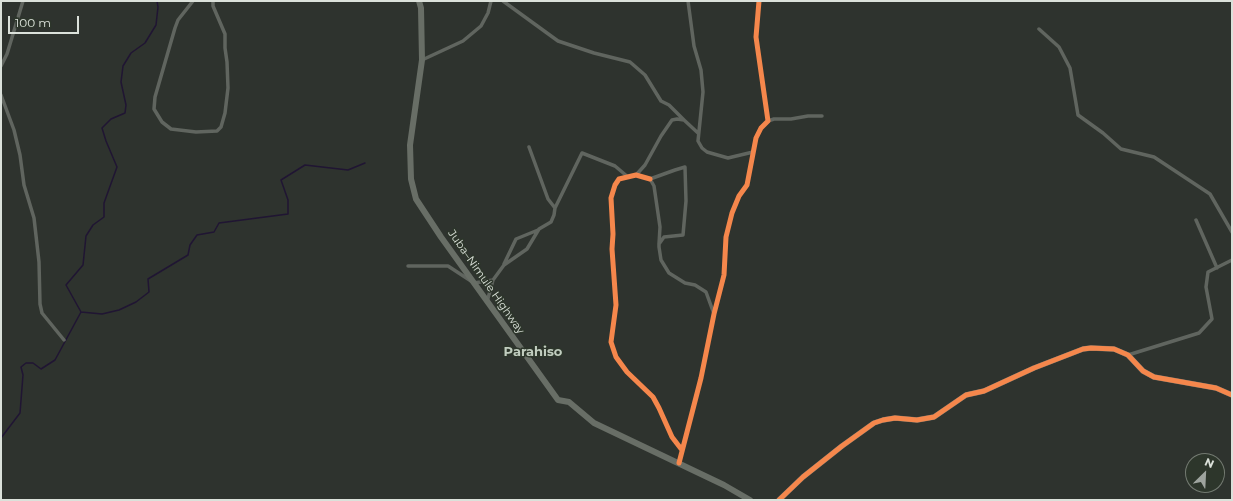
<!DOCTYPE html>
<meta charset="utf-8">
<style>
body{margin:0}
#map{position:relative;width:1233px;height:501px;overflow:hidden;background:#2e332e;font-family:Montserrat,sans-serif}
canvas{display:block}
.frame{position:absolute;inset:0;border:2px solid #dbe1da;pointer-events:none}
.north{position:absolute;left:1185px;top:453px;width:40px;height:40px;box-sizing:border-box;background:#2d362b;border:1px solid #737a71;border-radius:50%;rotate:24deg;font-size:11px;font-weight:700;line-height:16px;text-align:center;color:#dbe1da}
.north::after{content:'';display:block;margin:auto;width:14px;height:18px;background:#9ea49e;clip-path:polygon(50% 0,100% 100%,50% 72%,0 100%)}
.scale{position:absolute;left:8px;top:16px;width:71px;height:18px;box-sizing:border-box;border:2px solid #dbe1da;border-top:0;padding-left:5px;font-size:12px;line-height:14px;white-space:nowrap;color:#dbe1da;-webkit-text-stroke:3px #2d362b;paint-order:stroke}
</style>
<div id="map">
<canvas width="1233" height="501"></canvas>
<div class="frame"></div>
<div class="north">N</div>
<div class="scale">100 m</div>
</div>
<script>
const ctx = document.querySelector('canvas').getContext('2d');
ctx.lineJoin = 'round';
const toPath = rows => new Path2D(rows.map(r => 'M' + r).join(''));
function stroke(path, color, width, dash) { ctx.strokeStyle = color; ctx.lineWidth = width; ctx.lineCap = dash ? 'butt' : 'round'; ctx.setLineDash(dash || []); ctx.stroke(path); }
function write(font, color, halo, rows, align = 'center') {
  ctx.font = font + ' Montserrat,sans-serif'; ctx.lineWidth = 3; ctx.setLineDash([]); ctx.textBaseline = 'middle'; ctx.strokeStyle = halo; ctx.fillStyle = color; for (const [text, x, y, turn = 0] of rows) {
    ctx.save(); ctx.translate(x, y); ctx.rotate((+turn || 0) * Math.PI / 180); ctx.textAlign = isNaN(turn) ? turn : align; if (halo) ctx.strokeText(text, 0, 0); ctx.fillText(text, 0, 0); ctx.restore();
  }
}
const stream = toPath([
 [81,312,102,314,119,310,136,302,149,292,148,279,188,255,190,245,197,235,214,232,219,223,288,214,288,200,281,180,305,165,348,170,365,163],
 [1,438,20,413,23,375,21,367,26,363,33,363,41,369,55,360,81,312,66,285,83,265,86,236,93,225,104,217,104,203,117,167,106,141,102,128,111,119,125,113,126,105,121,82,123,66,131,53,145,43,156,25,158,7,157,1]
]);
const street = toPath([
 [193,1,178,20,175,28,155,97,154,109,162,122,171,129,196,132,217,131,221,127,225,113,228,88,227,62,225,48,225,34,213,6,213,1],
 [503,1,558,41,594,53,630,62,645,75,661,101,669,105,684,120],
 [688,1,694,46,701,70,703,92,698,141,702,148,707,152,728,158,753,152],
 [1039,29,1059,47,1070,68,1078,115,1103,133,1121,149,1154,157,1210,194,1232,232],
 [422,60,463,41,481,26,488,13,491,1],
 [1,66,7,54,23,1],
 [1,95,14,130,20,155,24,185,34,218,39,262,40,304,42,313,64,340],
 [768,121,774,119,791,119,808,116,822,116],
 [529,147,548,199,555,208],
 [636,175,645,165,661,136,672,120,677,119,684,120,698,133],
 [650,179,636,175,619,179,615,185,611,198,613,234,612,249,616,305,611,342,616,357,627,372,653,397,659,408,672,437,682,450],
 [1196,220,1217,268],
 [659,244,664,237,683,235,686,201,685,167,675,170,650,179,654,186,660,227,659,244,659,247,661,260,669,273,685,283,695,285,706,292,714,314],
 [504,264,516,239,538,230],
 [408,266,448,266,474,283,493,280,504,265,527,249,539,229,551,222,554,215,555,208,582,153,615,166,628,177],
 [487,302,493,280],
 [1128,355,1199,333,1212,319,1206,287,1208,272,1232,260],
 [679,463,701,378,714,314,724,275,726,237,732,213,739,196,747,185,756,138,761,128,768,121,756,37,759,1]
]);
const secondary = toPath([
 [779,500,803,477,842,446,874,423,883,420,895,418,917,420,934,417,966,395,984,391,1034,368,1083,349,1091,348,1114,349,1128,355,1143,371,1154,377,1216,388,1232,395]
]);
const primary = toPath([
 [419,1,421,8,422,60,410,145,411,179,416,199,441,237,558,400,569,402,594,423,724,485,750,500]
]);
const cycleway = toPath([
 [650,179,636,175,619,179,615,185,611,198,613,234,612,249,616,305,611,342,616,357,627,372,653,397,659,408,672,437,682,450],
 [679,463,701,378,714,314,724,275,726,237,732,213,739,196,747,185,756,138,761,128,768,121,756,37,759,1],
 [779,500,803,477,842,446,874,423,883,420,895,418,917,420,934,417,966,395,984,391,1034,368,1083,349,1091,348,1114,349,1128,355,1143,371,1154,377,1216,388,1232,395]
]);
const streetNames = [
 ["Juba–Nimule Highway",486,282,55]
];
const quarterNames = [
 ["Parahiso",533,352]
];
stroke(stream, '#201533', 1.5);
stroke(street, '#60655f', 3.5);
stroke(secondary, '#6a6f6a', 5.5);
stroke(primary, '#686e66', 6);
stroke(cycleway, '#f5874c', 5);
write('11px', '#dbe1da', '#2d362b', streetNames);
write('bold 13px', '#c1cdbf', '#2d362b', quarterNames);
</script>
